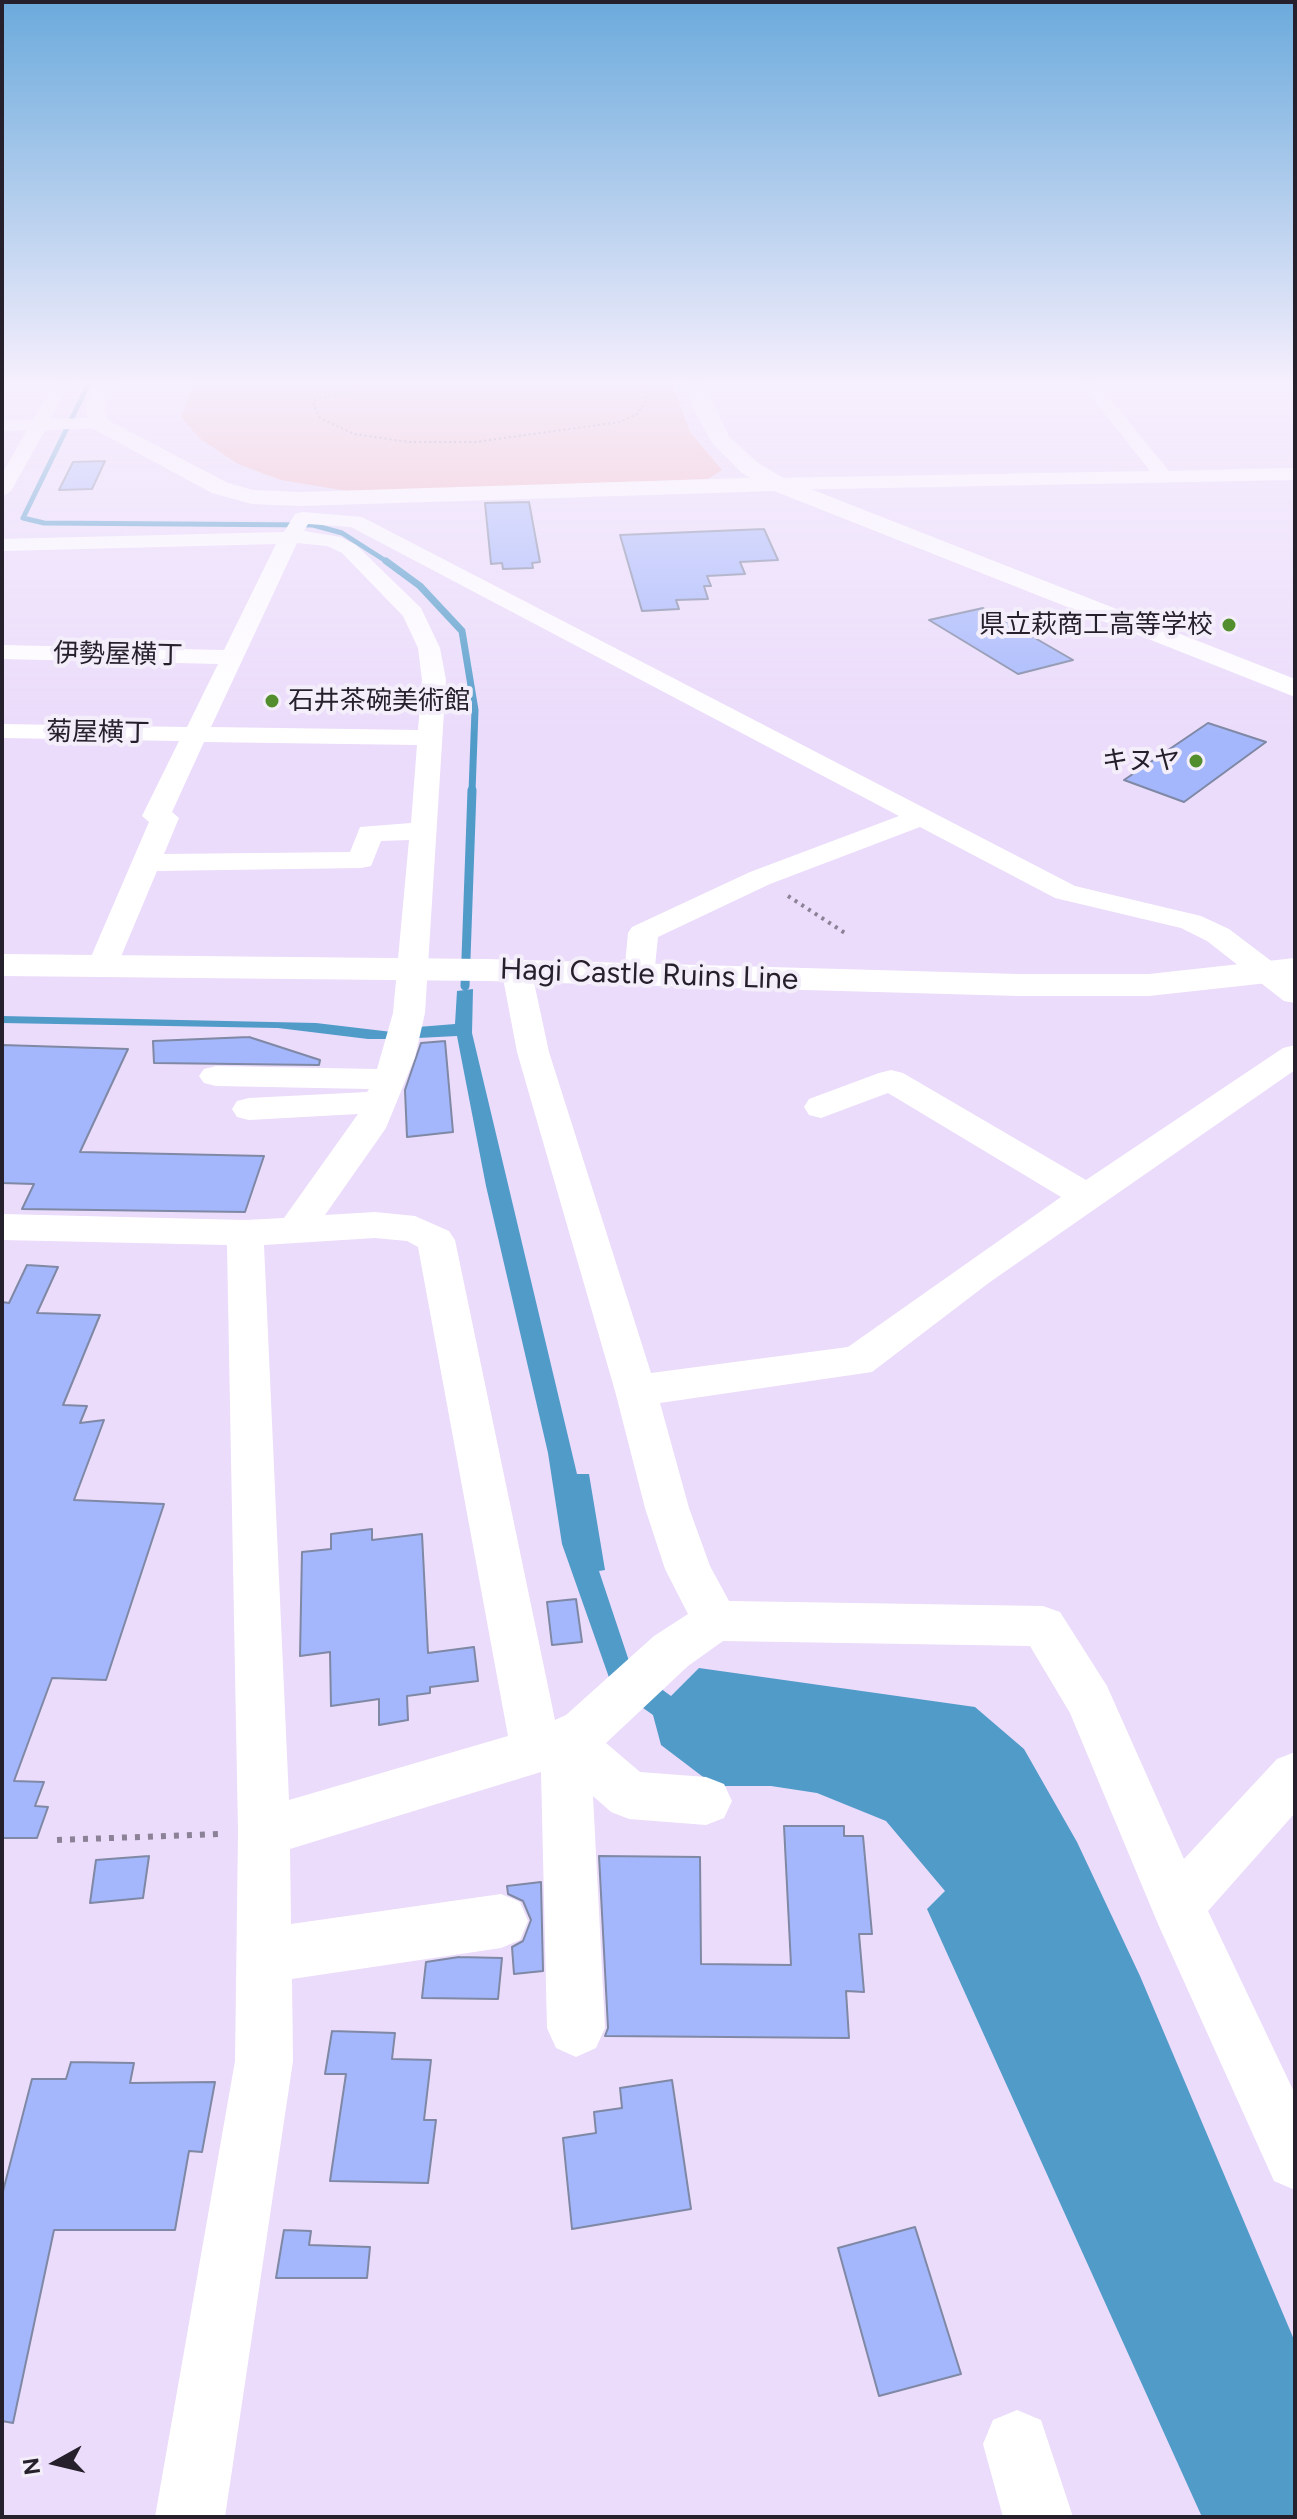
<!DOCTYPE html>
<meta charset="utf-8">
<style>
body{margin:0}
#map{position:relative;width:1297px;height:2519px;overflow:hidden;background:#ebdcfb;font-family:Figtree,sans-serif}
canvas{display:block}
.frame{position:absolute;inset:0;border:4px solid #25202b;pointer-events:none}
.north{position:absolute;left:16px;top:2423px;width:80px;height:80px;-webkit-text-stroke:6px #f3eefa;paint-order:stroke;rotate:262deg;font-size:22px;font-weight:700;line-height:32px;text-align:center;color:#25202b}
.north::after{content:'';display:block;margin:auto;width:28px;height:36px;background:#25202b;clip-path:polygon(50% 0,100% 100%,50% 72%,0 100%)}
</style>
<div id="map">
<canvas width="1297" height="2519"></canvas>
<div class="frame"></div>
<div class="north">N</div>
</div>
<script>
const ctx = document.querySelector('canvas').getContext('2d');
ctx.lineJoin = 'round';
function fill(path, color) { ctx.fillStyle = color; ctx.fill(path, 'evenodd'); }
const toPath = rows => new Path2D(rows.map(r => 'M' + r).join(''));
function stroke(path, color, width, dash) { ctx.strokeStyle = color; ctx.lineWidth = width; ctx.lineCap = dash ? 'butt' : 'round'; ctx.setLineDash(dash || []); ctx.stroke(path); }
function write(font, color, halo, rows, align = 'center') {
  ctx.font = font + ' Figtree,"Noto Sans JP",sans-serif'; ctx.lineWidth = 8; ctx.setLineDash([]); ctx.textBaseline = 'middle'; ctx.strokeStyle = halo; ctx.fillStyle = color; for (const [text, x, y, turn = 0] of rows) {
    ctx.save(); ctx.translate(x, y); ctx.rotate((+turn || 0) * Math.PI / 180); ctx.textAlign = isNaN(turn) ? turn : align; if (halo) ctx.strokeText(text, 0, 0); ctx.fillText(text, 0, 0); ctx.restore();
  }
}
const green = toPath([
 [194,383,672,383,690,432,722,470,708,479,353,492,281,480,238,464,199,438,181,417]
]);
const water = toPath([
 [473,989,472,1033,577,1474,589,1474,605,1570,599,1571,631,1667,671,1696,699,1668,975,1707,1024,1749,1077,1842,1140,1976,1295,2342,1295,2517,1202,2517,927,1909,945,1891,886,1821,817,1793,771,1786,715,1786,661,1745,653,1715,612,1686,562,1544,548,1453,486,1186,457,1036,418,1038,418,1027,455,1024,457,991],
 [2,1016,316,1023,392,1032,392,1039,368,1039,278,1028,2,1023]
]);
const streamFar2 = toPath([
 [89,383,23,518,44,523,313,525,342,533,389,563]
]);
const streamFar1 = toPath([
 [386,561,420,586,462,631,475,710,472,792]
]);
const stream = toPath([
 [465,986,472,790]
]);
const building = toPath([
 [105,461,92,489,59,490,73,462,105,461],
 [529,502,540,562,532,563,533,568,503,569,502,563,491,564,485,503,529,502],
 [764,529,778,560,740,562,745,574,707,576,711,586,704,586,708,599,676,600,679,609,642,611,620,535,764,529],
 [983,608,1073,660,1018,674,929,620,983,608],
 [1208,723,1266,742,1184,802,1124,780,1208,723],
 [249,1037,320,1060,319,1065,154,1063,153,1041,249,1037],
 [445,1041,453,1132,407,1137,405,1090,421,1043,445,1041],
 [2,1045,128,1049,80,1152,264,1156,245,1212,22,1209,34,1184,2,1183,2,1045],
 [27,1265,58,1267,37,1313,100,1315,63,1405,87,1406,80,1423,104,1420,74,1500,164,1504,106,1680,52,1678,14,1781,44,1782,35,1806,48,1807,37,1838,2,1838,2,1302,9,1303,27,1265],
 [372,1529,372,1540,422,1534,428,1653,474,1647,478,1681,430,1687,430,1693,407,1696,408,1720,379,1725,379,1699,331,1706,330,1652,300,1656,302,1552,331,1549,331,1534,372,1529],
 [576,1599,582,1642,552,1645,547,1602,576,1599],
 [784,1826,844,1826,844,1836,863,1836,872,1934,859,1934,864,1992,846,1991,849,2038,605,2036,608,2028,599,1856,700,1857,701,1964,791,1965,784,1826],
 [149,1856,143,1898,90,1903,96,1860,149,1856],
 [541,1882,543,1971,514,1974,512,1947,523,1941,531,1920,523,1901,508,1894,507,1886,541,1882],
 [459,1957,502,1958,498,1999,422,1998,426,1962,459,1957],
 [332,2031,395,2033,392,2059,431,2060,424,2120,436,2120,428,2183,330,2181,346,2074,325,2074,332,2031],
 [71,2062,134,2063,130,2083,215,2082,202,2152,189,2151,175,2230,54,2230,13,2423,2,2421,2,2195,32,2079,66,2079,71,2062],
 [672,2080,691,2209,572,2229,563,2138,596,2133,594,2112,622,2108,620,2088,672,2080],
 [915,2227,961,2374,879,2396,838,2248,915,2227],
 [284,2230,311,2231,309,2245,370,2247,367,2278,276,2278,284,2230]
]);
const pathFar2 = toPath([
 [389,383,321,398,313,401,315,408,320,418,354,434,409,442,475,442,620,422,637,414,647,400,645,393,629,383]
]);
const pathFar1 = toPath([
 [788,896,848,935]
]);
const path = toPath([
 [57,1840,220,1834]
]);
const street = toPath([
 [54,383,70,383,50,419,97,418,106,423,97,428,45,430,11,491,2,497,2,474,27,430,2,431,2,421,33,420,54,383],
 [1081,383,1097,383,1169,471,1295,468,1295,480,777,490,768,484,777,478,1150,471,1081,383],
 [302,512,362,517,1075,886,1201,916,1229,929,1295,979,1295,1003,1284,1001,1207,941,1181,928,1055,898,920,827,770,884,658,937,654,976,650,983,628,983,624,976,628,933,632,927,750,872,899,816,351,527,308,524,304,531,340,537,356,545,421,608,440,648,446,680,425,1013,415,1057,386,1128,325,1215,375,1212,415,1216,449,1231,455,1240,555,1720,566,1715,654,1636,688,1614,665,1569,645,1508,615,1391,517,1052,502,973,506,966,517,964,528,966,532,973,549,1052,651,1373,848,1347,1061,1197,888,1093,821,1118,809,1115,804,1107,809,1099,879,1073,891,1070,903,1073,1086,1180,1283,1048,1295,1045,1295,1070,990,1282,872,1372,660,1403,689,1508,710,1566,729,1601,1043,1606,1060,1612,1107,1686,1184,1859,1277,1759,1295,1752,1295,1813,1208,1911,1295,2094,1295,2190,1274,2181,1158,1924,1070,1713,1030,1646,723,1641,688,1666,606,1743,640,1772,706,1777,724,1784,732,1801,724,1818,706,1825,629,1819,611,1812,593,1796,605,2028,596,2048,576,2057,556,2048,547,2028,541,1772,290,1849,291,1924,501,1894,520,1902,528,1921,520,1940,501,1948,292,1979,293,2061,225,2517,155,2517,235,2061,238,1832,227,1245,2,1240,2,1214,245,1220,284,1218,358,1114,249,1120,237,1117,232,1109,237,1101,249,1098,367,1092,369,1089,216,1086,204,1083,199,1076,204,1069,216,1066,377,1069,393,1013,409,840,381,841,371,866,361,868,157,871,117,966,113,973,91,973,87,966,149,822,142,816,179,741,2,738,2,724,187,727,218,664,2,659,2,645,224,650,276,544,2,551,2,539,284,532,295,514,302,512],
 [297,543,327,546,342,553,403,616,418,648,422,680,418,730,211,727,297,543],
 [204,742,417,745,411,823,360,827,350,852,164,854,179,818,172,812,204,742],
 [375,1238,407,1241,418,1247,508,1736,289,1800,264,1245,375,1238],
 [1017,2410,1041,2420,1073,2517,1003,2517,983,2444,993,2420,1017,2410]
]);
const secondary = toPath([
 [97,383,115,383,105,404,107,420,228,483,253,490,300,492,777,477,788,484,777,491,300,506,252,504,212,493,90,427,85,404,97,383],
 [2,954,486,959,1018,974,1149,974,1295,958,1295,980,1149,996,1018,996,486,981,2,976,2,954]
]);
const highway = toPath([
 [686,383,704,383,729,437,758,463,785,479,1295,679,1295,697,769,489,742,473,713,444,694,410,686,383]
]);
const markers = [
 [1229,625,8,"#528e2d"],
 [272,701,8,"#528e2d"],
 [1196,761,8,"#528e2d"]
];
const farPoinames = [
 ["県立萩商工高等学校",1213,625],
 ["石井茶碗美術館",288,701,"left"],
 ["キヌヤ",1180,761]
];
const farStreetnames = [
 ["伊勢屋横丁",118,655,1],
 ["菊屋横丁",98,733,1]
];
const streetNames = [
 ["Hagi Castle Ruins Line",649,975,2]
];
fill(green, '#f3b8bc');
fill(water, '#519bc9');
stroke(streamFar2, '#519bc9', 5);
stroke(streamFar1, '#519bc9', 7);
stroke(stream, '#519bc9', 9);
fill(building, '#a4b7fc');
stroke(building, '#7f88a4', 2);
stroke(pathFar2, '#8c8297', 2, [2, 3]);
stroke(pathFar1, '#8c8297', 4, [3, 5]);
stroke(path, '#8c8297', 6, [5, 8]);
fill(street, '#fff');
fill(secondary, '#fff');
fill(highway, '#fff');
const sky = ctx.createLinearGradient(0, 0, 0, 736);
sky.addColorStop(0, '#6baadc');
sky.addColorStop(0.52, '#f6effd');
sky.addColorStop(1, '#f6effd00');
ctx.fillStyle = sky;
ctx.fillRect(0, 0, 1297, 736);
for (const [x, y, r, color] of markers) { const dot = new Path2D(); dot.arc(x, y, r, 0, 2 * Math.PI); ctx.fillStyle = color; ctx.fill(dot); stroke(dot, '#f3eefa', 3); }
write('26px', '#25202b', '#f3eefa', farPoinames, 'right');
write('26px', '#25202b', '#f3eefa', farStreetnames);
write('30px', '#25202b', '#f3eefa', streetNames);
</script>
